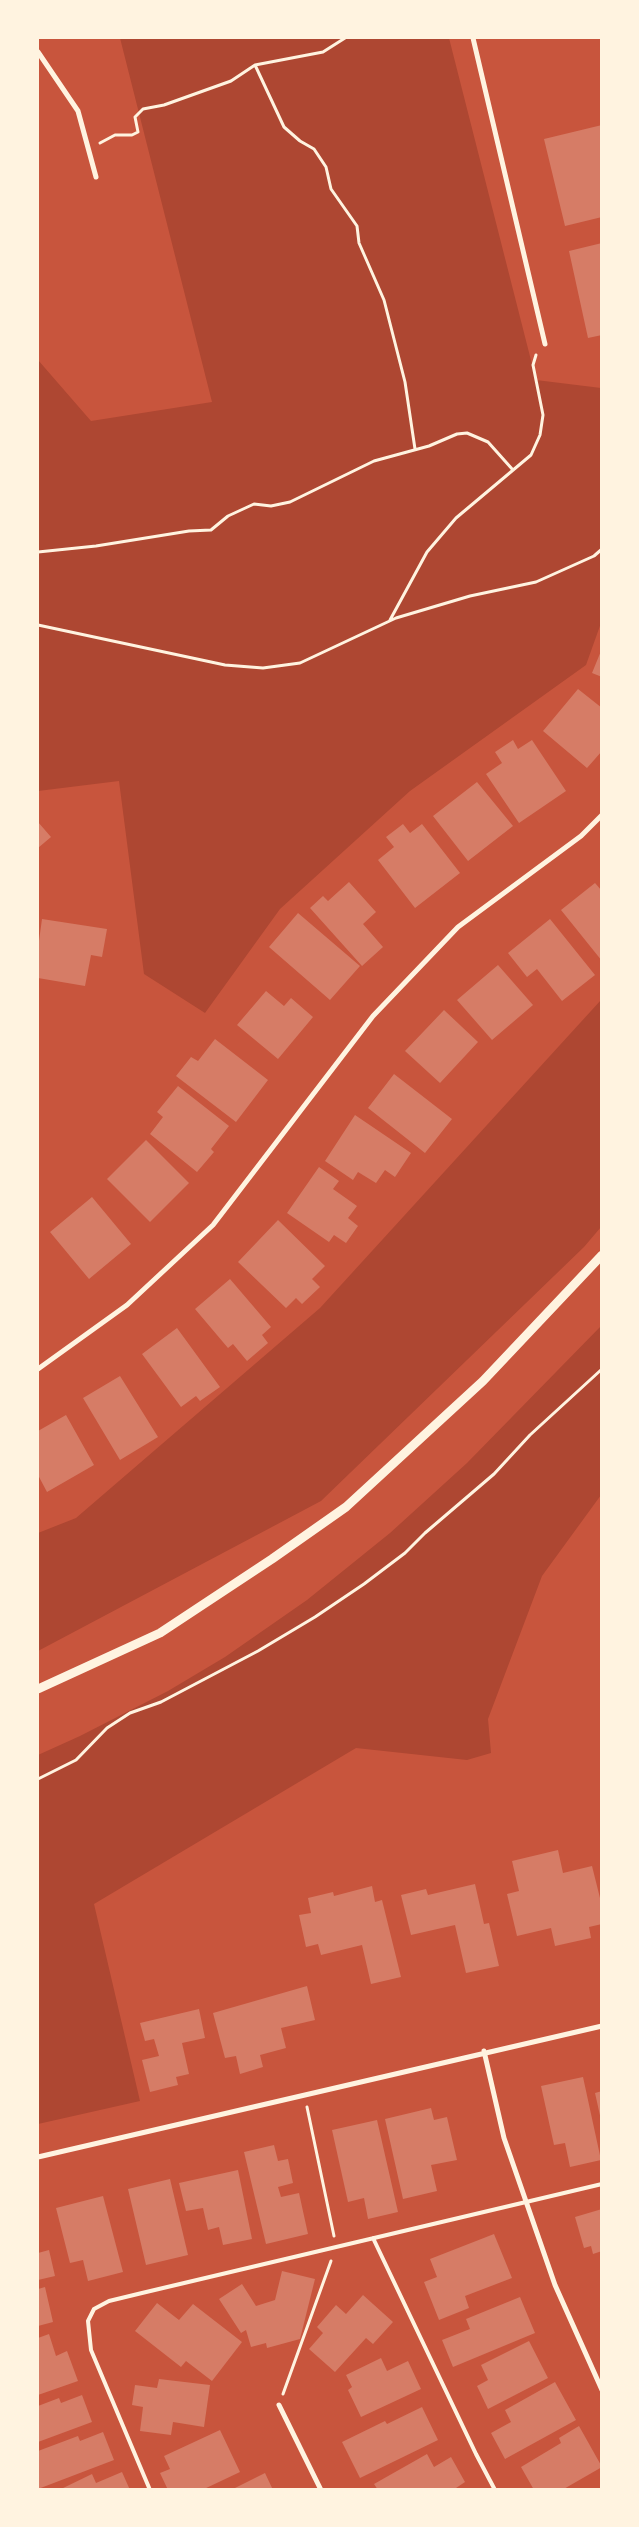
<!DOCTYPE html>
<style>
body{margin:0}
#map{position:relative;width:639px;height:2527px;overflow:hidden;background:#c8553d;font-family:"PT Sans",sans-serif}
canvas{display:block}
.frame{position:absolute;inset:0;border:39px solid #fff3e0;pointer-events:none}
</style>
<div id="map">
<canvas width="639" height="2527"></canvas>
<div class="frame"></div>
</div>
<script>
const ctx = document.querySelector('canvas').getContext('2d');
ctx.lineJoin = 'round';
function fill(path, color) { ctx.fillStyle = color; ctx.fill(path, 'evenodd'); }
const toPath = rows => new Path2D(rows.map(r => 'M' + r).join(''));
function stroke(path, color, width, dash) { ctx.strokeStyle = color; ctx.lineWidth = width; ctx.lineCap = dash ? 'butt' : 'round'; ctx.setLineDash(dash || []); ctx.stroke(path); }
const green = toPath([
 [120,38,449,38,536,380,601,388,601,623,586,665,410,791,280,909,205,1013,144,974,119,781,38,791,38,360,91,421,212,402],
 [601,1000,601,1227,584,1247,321,1501,38,1651,38,1533,76,1518,320,1308],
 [601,1326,601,1495,542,1576,488,1719,491,1753,467,1760,356,1748,94,1904,140,2101,38,2124,38,1755,80,1736,168,1691,225,1657,307,1600,390,1533,467,1463]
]);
const building = toPath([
 [602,125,602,217,565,226,544,139],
 [602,243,602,335,588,338,569,251],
 [601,651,602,651,602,677,592,673],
 [578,689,602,708,602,751,587,768,543,731],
 [513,740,518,749,532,740,566,791,519,823,486,774,502,763,495,752],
 [477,782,513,826,468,861,433,816],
 [38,822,51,837,38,848],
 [403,824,410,833,422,824,460,873,415,908,378,860,394,847,386,837],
 [349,882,376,912,363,924,383,947,362,966,310,908,323,896,328,901],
 [595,883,602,891,602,961,561,910],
 [298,913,360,966,330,1000,269,947],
 [42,919,107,929,102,957,91,955,85,986,38,978,38,948],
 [550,919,595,975,562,1001,537,969,527,977,508,953],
 [498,965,533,1005,492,1040,457,1000],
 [266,991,284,1006,291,998,313,1017,278,1059,237,1025],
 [444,1010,478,1042,440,1083,405,1051],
 [215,1039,268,1080,236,1122,176,1076,191,1057,198,1061],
 [394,1074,452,1119,425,1153,368,1108],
 [178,1086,229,1126,211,1149,214,1152,197,1172,150,1134,163,1117,157,1112],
 [355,1115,411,1153,395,1177,385,1170,376,1183,358,1172,353,1180,325,1161],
 [146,1140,189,1183,150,1222,107,1179],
 [319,1167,339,1181,333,1189,357,1206,348,1218,358,1226,346,1243,334,1235,329,1242,287,1213],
 [92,1197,131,1244,89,1279,50,1232],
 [278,1220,325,1266,312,1279,320,1287,302,1304,296,1298,286,1308,238,1262],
 [230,1279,271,1327,262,1335,268,1343,247,1361,233,1344,228,1348,195,1309],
 [177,1328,220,1387,200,1401,196,1396,181,1407,142,1354],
 [120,1376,158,1437,120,1460,83,1398],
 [66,1415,94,1465,47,1492,38,1475,38,1431],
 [558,1850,563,1873,592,1866,602,1906,602,1924,589,1927,591,1938,555,1946,551,1928,517,1936,507,1894,519,1891,512,1861],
 [475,1884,484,1924,489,1923,499,1966,466,1973,455,1925,411,1935,401,1895,426,1889,428,1895],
 [372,1886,375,1902,382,1900,401,1977,371,1984,362,1945,321,1955,318,1944,306,1947,299,1915,311,1913,308,1898,333,1892,334,1896],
 [307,1986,315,2020,281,2028,286,2048,260,2055,263,2067,240,2074,236,2056,225,2058,213,2013],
 [199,2009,205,2038,182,2043,189,2074,176,2077,178,2085,150,2092,142,2060,159,2056,154,2039,145,2041,140,2023],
 [583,2077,601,2160,570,2167,565,2143,554,2145,541,2086],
 [602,2091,602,2120,601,2120,595,2093],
 [431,2108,434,2120,447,2117,457,2160,431,2165,437,2191,403,2199,385,2119],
 [377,2120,398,2212,368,2219,364,2198,348,2202,332,2130],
 [274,2145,278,2161,288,2159,293,2183,278,2187,281,2197,299,2193,308,2234,266,2244,244,2152],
 [238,2170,252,2239,223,2245,219,2227,208,2230,203,2208,186,2211,179,2183],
 [170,2179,188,2255,146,2265,128,2189],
 [103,2196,123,2272,88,2281,83,2260,70,2263,56,2208],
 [602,2209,602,2251,593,2254,591,2246,584,2248,575,2217],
 [494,2234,512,2278,465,2296,469,2308,439,2320,424,2282,437,2277,430,2259],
 [49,2250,55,2276,38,2280,38,2253],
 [282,2271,315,2279,300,2339,267,2348,266,2343,251,2347,246,2330,241,2333,219,2299,242,2284,256,2306,275,2300],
 [45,2287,53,2322,38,2326,38,2289],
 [363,2295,393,2322,373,2344,366,2338,335,2372,309,2349,323,2333,317,2327,336,2305,346,2314],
 [520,2297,535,2333,453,2367,442,2340,470,2329,466,2319],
 [157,2303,179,2320,193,2304,242,2342,212,2381,186,2361,181,2367,135,2331],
 [49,2334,56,2356,67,2351,78,2381,38,2395,38,2338],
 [529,2341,548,2378,488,2409,477,2386,488,2380,481,2365],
 [381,2358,387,2371,408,2361,421,2389,361,2417,348,2390,352,2387,346,2375],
 [159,2379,210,2385,204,2427,173,2422,171,2435,140,2431,143,2407,132,2405,135,2385,157,2388],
 [555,2382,576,2420,505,2459,491,2433,511,2422,505,2410],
 [82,2395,92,2422,38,2442,38,2406,59,2398,61,2403],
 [422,2407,438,2440,360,2478,342,2442,385,2421,387,2424],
 [579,2426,602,2467,562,2490,534,2490,521,2467,561,2443,559,2438],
 [220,2430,240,2472,202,2490,168,2490,160,2473,170,2469,164,2456],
 [103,2432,114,2460,38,2489,38,2451,78,2436,80,2441],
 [427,2454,434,2467,451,2457,465,2482,453,2490,378,2490,374,2484],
 [122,2472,130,2490,59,2490,92,2474,96,2483],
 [265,2473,273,2490,231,2490]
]);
const path = toPath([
 [255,65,284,127,300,141,314,149,326,167,331,189,357,226,359,243,384,300,405,382,415,449],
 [100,143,115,135,132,135,138,132,135,117,143,109,164,105,231,81,255,65,323,52,345,38],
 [38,552,96,546,189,531,211,530,228,516,254,504,271,506,290,502,374,461,429,446,457,434,467,433,488,442,513,470],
 [390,620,427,552,456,518,531,455,540,435,543,415,533,365,536,355],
 [38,625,225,665,263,668,300,663,396,618,470,596,536,582,594,556,602,549],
 [38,1779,76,1760,107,1728,130,1713,161,1702,258,1651,315,1617,364,1584,405,1553,425,1533,494,1474,530,1435,602,1369],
 [307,2107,334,2236],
 [283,2394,331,2261]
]);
const service = toPath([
 [373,2238,476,2454,495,2490],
 [150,2490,91,2350,88,2321,94,2309,109,2301,142,2293,602,2184]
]);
const minor = toPath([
 [473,38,545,344],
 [38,52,78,111,96,177],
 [38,1369,127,1305,213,1225,373,1016,458,927,581,836,602,815],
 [484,2051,504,2138,555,2285,602,2390],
 [38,2157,602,2026],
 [279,2405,321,2490]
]);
const tertiary = toPath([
 [38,1689,160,1633,272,1559,346,1507,483,1381,602,1255]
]);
fill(green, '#ae4732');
fill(building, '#d67c66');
stroke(path, '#fff3e0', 3);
stroke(service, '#fff3e0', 4);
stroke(minor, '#fff3e0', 5);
stroke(tertiary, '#fff3e0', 9);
</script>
